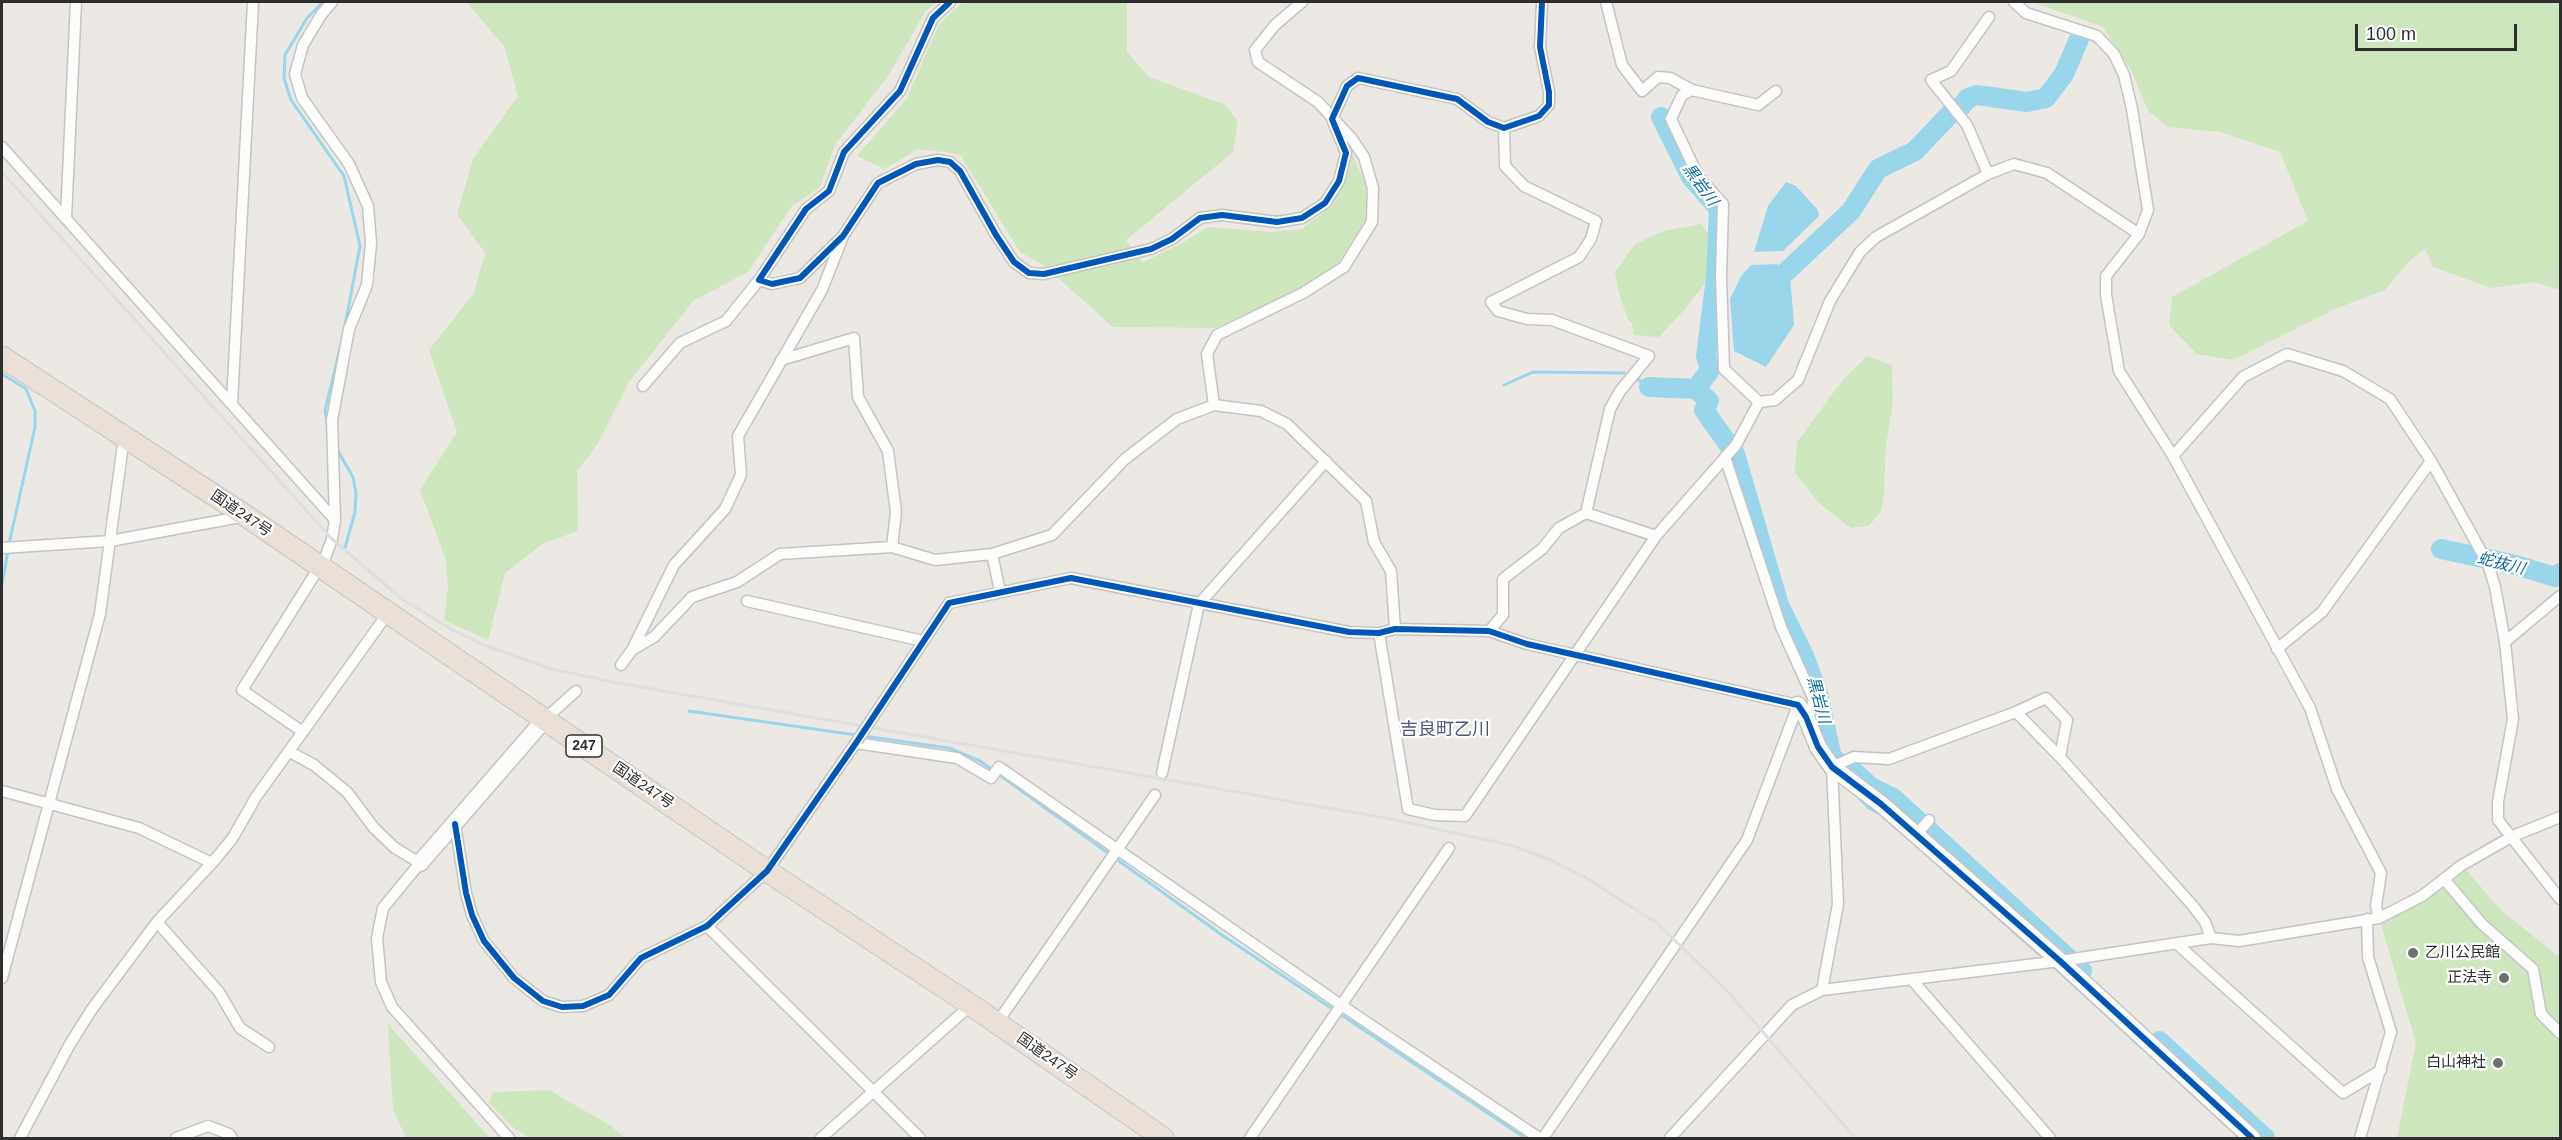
<!DOCTYPE html>
<meta charset="utf-8">
<style>
body{margin:0}
#map{position:relative;width:2562px;height:1140px;overflow:hidden;background:#ece8e4;font-family:Helvetica,sans-serif}
canvas{display:block}
.frame{position:absolute;inset:0;border:3px solid #2e2e2e;pointer-events:none}
.scale{position:absolute;left:2355px;top:24px;width:162px;height:27px;box-sizing:border-box;border:3px solid #2e2e2e;border-top:0;padding-left:8px;font-size:18px;line-height:21px;white-space:nowrap;color:#2e2e2e;-webkit-text-stroke:4px #fff;paint-order:stroke}
</style>
<div id="map">
<canvas width="2562" height="1140"></canvas>
<div class="frame"></div>
<div class="scale">100 m</div>
</div>
<script>
const ctx = document.querySelector('canvas').getContext('2d');
ctx.lineJoin = 'round';
function fill(path, color) { ctx.fillStyle = color; ctx.fill(path, 'evenodd'); }
const toPath = rows => new Path2D(rows.map(r => 'M' + r).join(''));
function stroke(path, color, width, dash) { ctx.strokeStyle = color; ctx.lineWidth = width; ctx.lineCap = dash ? 'butt' : 'round'; ctx.setLineDash(dash || []); ctx.stroke(path); }
function write(font, color, halo, rows, align = 'center') {
  ctx.font = font + ' Helvetica,"Noto Sans JP",sans-serif'; ctx.lineWidth = 4.5; ctx.setLineDash([]); ctx.textBaseline = 'middle'; ctx.strokeStyle = halo; ctx.fillStyle = color; for (const [text, x, y, turn = 0] of rows) {
    ctx.save(); ctx.translate(x, y); ctx.rotate((+turn || 0) * Math.PI / 180); ctx.textAlign = isNaN(turn) ? turn : align; if (halo) ctx.strokeText(text, 0, 0); ctx.fillText(text, 0, 0); ctx.restore();
  }
}
const green = toPath([
 [466,2,937,2,925,12,890,73,835,145,820,187,791,207,748,272,693,301,629,382,597,445,577,471,578,531,544,543,505,573,488,640,444,620,448,587,446,560,420,490,457,432,429,350,474,293,485,253,457,214,473,159,518,96,504,46],
 [963,2,1127,2,1127,52,1149,77,1226,105,1238,122,1233,152,1126,240,1143,262,1179,245,1208,227,1271,232,1302,229,1327,209,1344,183,1353,155,1366,186,1366,220,1339,262,1302,288,1215,328,1113,327,1043,265,1020,252,960,154,918,149,885,169,857,156,907,98,939,24],
 [2032,2,2560,2,2560,290,2534,282,2491,288,2433,267,2425,249,2410,260,2385,290,2335,309,2233,360,2197,354,2169,325,2172,297,2308,221,2280,152,2220,132,2168,127,2148,111,2132,72,2103,27],
 [1701,224,1715,242,1713,272,1686,308,1659,337,1634,335,1632,324,1628,320,1618,290,1615,272,1635,244,1664,231],
 [1867,356,1892,365,1893,401,1886,446,1884,494,1881,511,1869,526,1851,528,1818,502,1794,471,1798,441,1844,378],
 [2462,865,2501,910,2560,958,2560,1138,2397,1138,2416,1043,2379,918],
 [388,1024,490,1138,406,1138,393,1110],
 [549,1090,611,1126,625,1138,530,1138,515,1129,489,1103,493,1092]
]);
const water = toPath([
 [1786,182,1796,186,1818,210,1819,216,1783,251,1754,252,1768,206],
 [1777,264,1790,275,1794,325,1766,367,1734,351,1730,299,1741,276,1751,265]
]);
const stream = toPath([
 [323,2,307,18,285,55,284,78,291,100,344,176,360,246,345,326],
 [2,374,26,389,35,411,35,427,9,544],
 [1636,378,1649,387],
 [1504,385,1533,372,1624,373],
 [327,423,325,411,341,344],
 [338,451,353,477,356,493,355,512,345,548],
 [2,584,8,551],
 [689,711,856,735],
 [863,736,949,748,980,761,1222,935,1525,1138],
 [1850,789,1869,808,1882,815],
 [1907,837,2040,955],
 [2055,968,2240,1138]
]);
const river = toPath([
 [1959,109,1968,98,1977,95,2027,102,2046,98,2064,74,2079,39],
 [1661,117,1691,177,1719,209,1716,278,1706,356,1710,370,1696,389,1709,401,1704,410,1735,454,1779,605,1804,656,1818,694,1832,758,1853,771,1871,787,1893,798,2082,971],
 [1786,272,1851,211,1878,169,1915,151,1951,113],
 [1649,387,1696,389],
 [2441,549,2516,565,2555,577,2560,573],
 [2159,1041,2265,1138]
]);
const street = toPath([
 [950,2,933,18,900,91,844,152,829,191,806,209,759,280,772,284,800,278,843,236,878,183,916,164,938,160,950,162,960,171,996,235,1014,262,1029,273,1044,274,1151,249,1172,239,1200,218,1222,215,1277,222,1302,218,1325,203,1339,181,1346,153,1332,119,1347,86,1358,78,1457,99,1488,122,1504,128,1539,116,1549,105,1549,92,1540,47,1542,2],
 [1606,2,1622,65,1642,91,1658,77,1670,78,1692,90],
 [2014,2,2026,13,2097,36,2114,54,2124,75,2132,109,2148,210,2139,234,2106,276,2106,295,2119,371,2173,456,2310,708,2337,789,2381,873,2376,906,2379,918],
 [1504,128,1505,166,1524,186,1596,221,1591,239,1579,257,1491,302,1498,311,1527,319,1552,320,1649,356,1620,391,1610,409,1586,513,1656,536],
 [2,147,335,520],
 [1988,174,1967,125,1931,80,1951,71,1989,17],
 [66,218,76,2],
 [781,360,854,338,858,397,888,451,896,512,892,547],
 [643,386,680,343,726,321,759,280],
 [1759,402,1724,369,1721,277,1723,204,1698,176,1671,119,1682,95,1692,90,1758,105,1776,91],
 [232,403,253,2],
 [1214,405,1207,354,1217,335,1303,293,1344,267,1372,222,1373,188,1364,157,1352,139,1318,102,1258,62,1255,50,1275,25,1302,2],
 [2173,456,2243,377,2287,354,2343,371,2390,399,2431,461,2488,564,2495,587,2505,642,2513,719,2498,802,2498,820,2560,899],
 [1725,457,1781,627,1814,700,1811,711,1806,717],
 [2,548,110,541,246,516],
 [992,554,1000,591],
 [747,601,923,641],
 [1489,631,1503,615,1503,579,1542,549,1559,528,1586,513],
 [1379,633,1408,809,1435,815,1465,816,1656,536,1736,445,1759,402,1775,400,1798,380,1830,301,1860,252,1876,237,1988,174,2014,164,2047,173,2139,234],
 [2505,642,2560,596],
 [2277,649,2322,612,2431,461],
 [632,650,654,637,692,597,737,582,780,554,892,547,935,560,992,554,1052,535,1125,459,1177,419,1214,405,1261,411,1287,424,1366,501,1374,542,1391,571,1395,629],
 [621,665,632,650,674,565,725,509,741,475,738,436,822,290,842,239],
 [2016,712,2060,757,2193,906,2205,922,2211,938],
 [875,714,949,603,1071,578,1349,632,1379,633,1395,629,1489,631,1527,644,1798,705,1747,840,1543,1138],
 [545,719,576,691],
 [303,732,242,690,325,558,332,539,335,520,332,420,349,329,367,285,371,243,368,206,349,164,302,98,295,74,303,45,321,15,332,2],
 [856,743,957,758,991,778,999,767,1341,1005,1539,1138],
 [290,752,314,765,347,792,374,828,395,848,420,863,383,908,377,938,381,982,392,1007,509,1138],
 [1162,773,1199,604,1326,461],
 [2,791,139,828,212,863],
 [455,824,466,893,472,915,484,941,514,978,543,1001,562,1007,583,1006,609,995,641,958,707,926,767,871,857,741],
 [1916,835,1929,820],
 [2444,879,2482,924,2533,969,2541,1014,2560,1033],
 [157,922,219,992,240,1028,269,1047],
 [707,926,920,1138],
 [2177,944,2343,1093,2381,1070],
 [2,978,100,614,124,437],
 [1913,981,2050,1138],
 [1822,990,1838,904,1832,767,1854,757,1889,759,2016,712,2046,698,2067,720,2060,757],
 [997,1023,1155,795],
 [20,1138,70,1044,92,1009,157,922,212,863,232,839,256,797,388,613],
 [176,1138,208,1126,229,1134,232,1138],
 [821,1138,971,1005],
 [1250,1138,1449,848],
 [1670,1138,1792,1005,1822,990,2060,961,2211,938,2239,941,2379,918,2422,896,2462,865,2513,836,2560,817],
 [2360,1138,2391,1032,2368,957,2367,919]
]);
const secondary = toPath([
 [1798,705,1806,717,1818,747,1832,767,1881,804,2060,961,2252,1138],
 [420,863,545,719]
]);
const highway = toPath([
 [2,357,246,516,767,871,971,1005,1163,1138]
]);
const rail = toPath([
 [2,172,332,539,402,599,453,630,484,645,551,669,618,683,1396,820,1514,846,1548,859,1586,878,1657,923,1729,993,1855,1138]
]);
const streetBridge = toPath([
 [857,741,875,714]
]);
const cycleway = toPath([
 [950,2,933,18,900,91,844,152,829,191,806,209,759,280,772,284,800,278,843,236,878,183,916,164,938,160,950,162,960,171,996,235,1014,262,1029,273,1044,274,1151,249,1172,239,1200,218,1222,215,1277,222,1302,218,1325,203,1339,181,1346,153,1332,119,1347,86,1358,78,1457,99,1488,122,1504,128,1539,116,1549,105,1549,92,1540,47,1542,2],
 [455,824,466,893,472,915,484,941,514,978,543,1001,562,1007,583,1006,609,995,641,958,707,926,767,871,856,743,949,603,1071,578,1349,632,1379,633,1395,629,1489,631,1527,644,1798,705,1806,717,1818,747,1832,767,1881,804,2060,961,2252,1138]
]);
const markers = [
 [2413,953,6,"#706f6e"],
 [2504,978,6,"#706f6e"],
 [2498,1063,6,"#706f6e"]
];
const shields = [
 [584,746,36]
];
const shieldNames = [
 ["247",584,746]
];
const streetNames = [
 ["国道247号",241,514,34],
 ["国道247号",643,786,34],
 ["国道247号",1047,1057,35]
];
const poiNames = [
 ["乙川公民館",2425,953,"left"],
 ["正法寺",2492,978],
 ["白山神社",2486,1063]
];
const waterNames = [
 ["黒岩川",1700,185,54],
 ["蛇抜川",2501,564,14],
 ["黒岩川",1818,700,75]
];
const quarterNames = [
 ["吉良町乙川",1445,730]
];
fill(green, '#cee6be');
fill(water, '#99d6ec');
stroke(stream, '#99d6ec', 3);
stroke(river, '#99d6ec', 20);
stroke(street, '#c5c4c5', 13);
stroke(secondary, '#c5c4c5', 19);
stroke(highway, '#c6c5c4', 23);
stroke(street, '#fcfcfb', 10);
stroke(secondary, '#fcfcfb', 16);
stroke(highway, '#eadfd6', 21);
stroke(rail, '#dfdfe1', 3);
stroke(streetBridge, '#c5c4c5', 13, []);
stroke(streetBridge, '#fcfcfb', 10);
stroke(cycleway, '#0057b8', 6);
for (const [x, y, r, color] of markers) { const dot = new Path2D(); dot.arc(x, y, r, 0, 2 * Math.PI); ctx.fillStyle = color; ctx.fill(dot); stroke(dot, '#fff', 2); }
for (const [x, y, w] of shields) { const box = new Path2D(); box.roundRect(x - w / 2, y - 11, w, 22, 4.5); ctx.fillStyle = '#fff'; ctx.fill(box); stroke(box, '#2e2e2e', 1.5); }
write('bold 14px', '#2e2e2e', null, shieldNames);
write('15px', '#2e2e2e', '#fff', streetNames);
write('15px', '#2e2e2e', '#fff', poiNames, 'right');
write('italic 16px', '#0d6fa3', '#fff', waterNames);
write('18px', '#4d5680', '#fff', quarterNames);
</script>
